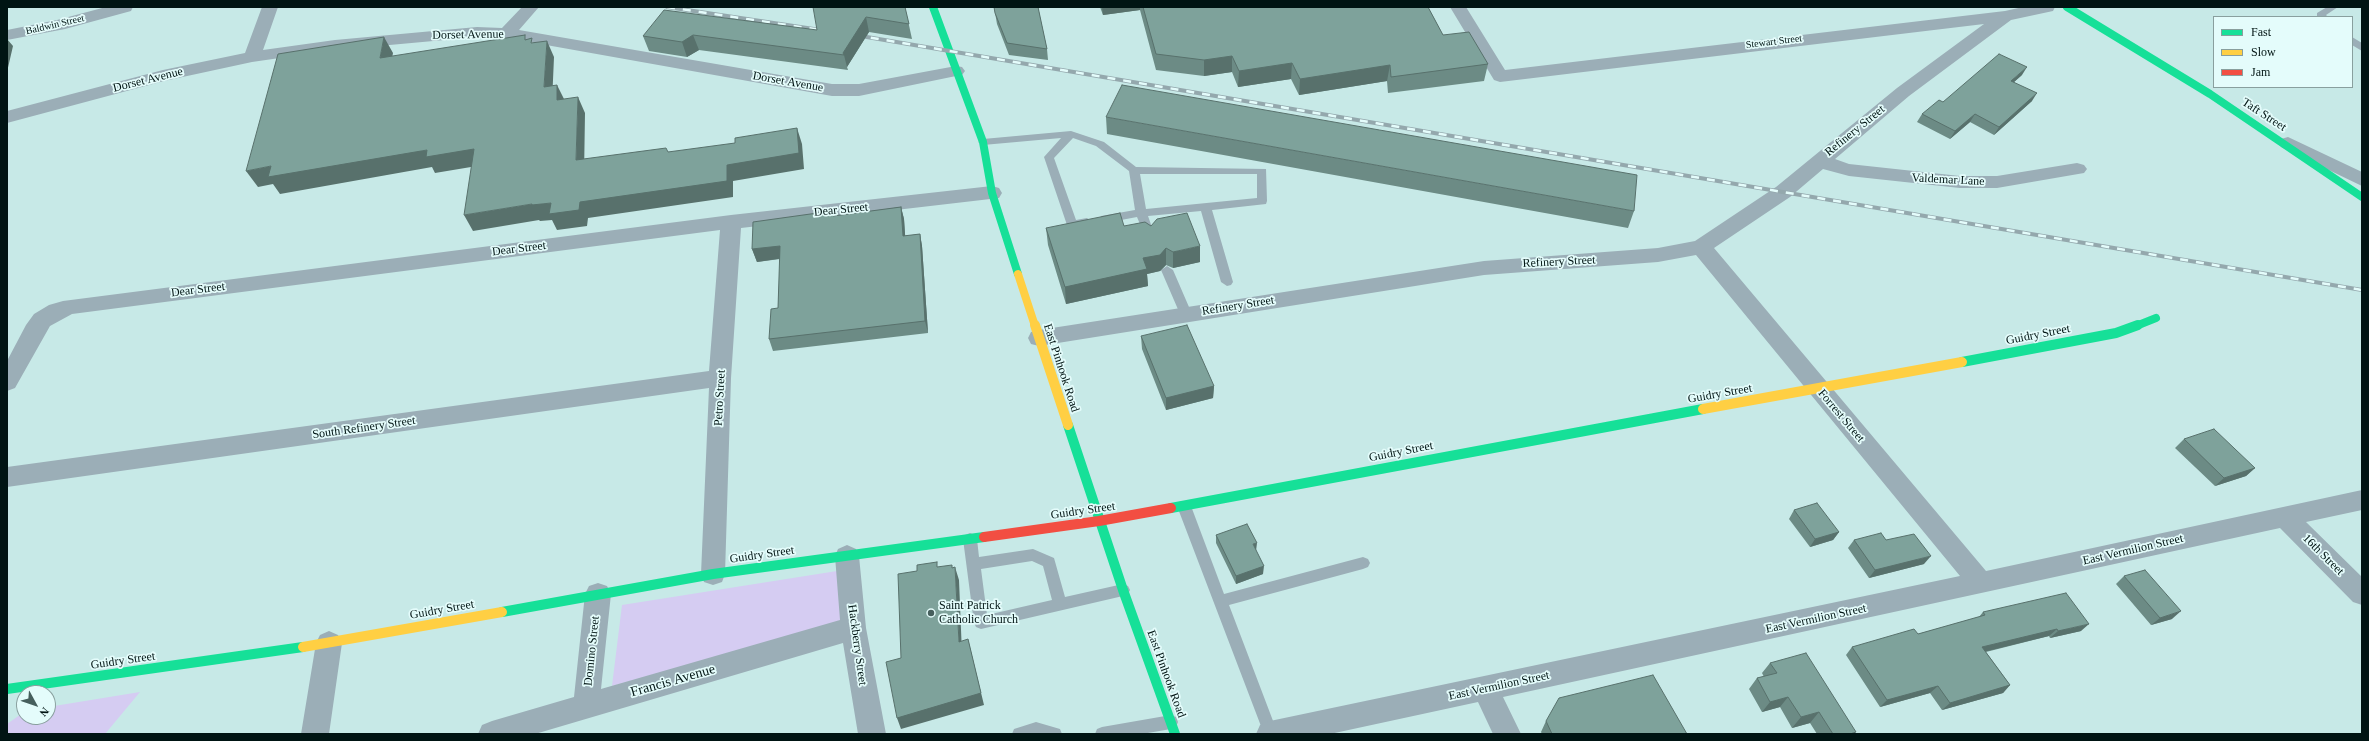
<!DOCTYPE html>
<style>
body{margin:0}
#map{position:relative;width:2369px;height:741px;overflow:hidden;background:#c7e9e7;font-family:"Times New Roman",serif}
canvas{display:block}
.frame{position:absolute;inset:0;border:8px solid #001413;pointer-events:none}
.legend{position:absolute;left:2213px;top:16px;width:140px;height:72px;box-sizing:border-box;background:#e4fcfb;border:1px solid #899f9e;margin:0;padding:5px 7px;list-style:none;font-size:12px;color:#001413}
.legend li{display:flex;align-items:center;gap:8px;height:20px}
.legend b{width:20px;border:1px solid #899f9e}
.north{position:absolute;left:16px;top:685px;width:40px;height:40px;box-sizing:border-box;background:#e4fcfb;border:1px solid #899f9e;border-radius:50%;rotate:130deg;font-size:11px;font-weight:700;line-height:16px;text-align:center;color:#001413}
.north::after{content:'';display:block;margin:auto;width:14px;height:18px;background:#465f5d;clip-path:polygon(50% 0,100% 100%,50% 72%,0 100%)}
</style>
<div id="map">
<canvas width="2369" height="741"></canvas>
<div class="frame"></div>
<ul class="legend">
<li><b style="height:5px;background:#16e098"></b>Fast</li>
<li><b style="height:5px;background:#ffcf43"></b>Slow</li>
<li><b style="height:5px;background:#f24e42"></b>Jam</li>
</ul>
<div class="north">N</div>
</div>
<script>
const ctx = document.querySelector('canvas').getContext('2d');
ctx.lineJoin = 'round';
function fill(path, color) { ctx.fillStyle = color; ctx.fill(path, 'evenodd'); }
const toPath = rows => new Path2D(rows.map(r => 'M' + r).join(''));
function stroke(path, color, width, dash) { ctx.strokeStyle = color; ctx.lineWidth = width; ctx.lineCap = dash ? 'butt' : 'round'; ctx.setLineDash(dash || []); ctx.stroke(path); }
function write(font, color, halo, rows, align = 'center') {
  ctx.font = font + ' "Times New Roman",serif'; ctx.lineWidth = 3.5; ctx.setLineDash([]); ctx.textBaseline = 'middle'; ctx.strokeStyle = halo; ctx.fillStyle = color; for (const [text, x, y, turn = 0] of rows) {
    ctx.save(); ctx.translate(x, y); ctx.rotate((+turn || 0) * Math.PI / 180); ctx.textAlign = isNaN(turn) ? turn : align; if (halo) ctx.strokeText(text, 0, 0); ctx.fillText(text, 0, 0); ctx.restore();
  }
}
const green = toPath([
 [837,571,843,622,612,686,622,605],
 [140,692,105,734,7,734,7,724,24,712,24,717,48,717,48,707]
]);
const lane = toPath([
 [2327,7,2338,7,2326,15,2328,17,2317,17,2317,13,2327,7],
 [2352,37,2362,43,2362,51,2352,45,2352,37],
 [1071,131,1104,142,1136,167,1266,169,1267,201,1266,204,1212,210,1233,282,1231,285,1227,286,1221,282,1201,211,1148,216,1155,236,1150,240,1145,236,1137,217,1105,223,1101,222,1100,219,1101,216,1135,210,1129,171,1096,146,1073,138,1054,158,1076,220,1087,218,1092,222,1091,225,1072,229,1067,225,1044,157,1061,138,983,145,978,142,983,139,1071,131],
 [1140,174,1257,174,1257,198,1146,209,1140,174],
 [1167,266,1173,270,1192,314,1190,317,1182,317,1180,314,1161,270,1167,266],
 [1184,501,1189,502,1191,506,1224,594,1363,557,1368,559,1370,563,1368,567,1363,569,1229,605,1278,734,1264,734,1177,506,1179,502,1184,501],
 [970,533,975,535,977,539,979,557,1033,549,1054,558,1065,597,1123,584,1128,586,1130,590,1128,594,1123,596,981,629,976,627,974,623,963,539,965,535,970,533],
 [1032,561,1043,566,1052,600,987,615,981,569,1032,561],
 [1171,715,1176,717,1178,722,1176,727,1171,729,1142,734,1095,734,1097,729,1102,727,1171,715],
 [1036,722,1060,729,1062,734,1012,734,1014,729,1036,722]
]);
const street = toPath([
 [106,7,133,7,131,11,65,29,7,40,7,30,57,20,106,7],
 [262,7,278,7,263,50,335,40,477,27,502,28,522,7,539,7,519,30,832,84,859,84,956,66,962,67,965,71,962,75,956,76,859,96,832,96,507,38,477,37,335,50,252,62,164,81,7,123,7,111,163,70,245,53,262,7],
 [1450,7,1466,7,1505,70,2005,11,2023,7,2055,7,2053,11,2011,20,1909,96,1835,159,1849,164,1960,176,1997,176,2077,163,2084,165,2087,169,2084,173,1997,188,1960,188,1849,176,1823,169,1790,197,1714,248,1986,571,2362,490,2362,510,2306,522,2362,577,2362,605,2353,602,2280,528,1503,697,1521,734,1493,734,1478,702,1330,734,1256,734,1260,725,1270,721,1960,576,1696,255,1658,262,1484,275,1039,346,1031,344,1028,338,1031,332,1039,330,1484,261,1658,248,1695,241,1776,187,1897,88,1984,24,1500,82,1494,80,1450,7],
 [2288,137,2362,172,2362,186,2281,147,2279,143,2281,139,2288,137],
 [992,186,999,188,1002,193,999,198,741,228,731,378,725,574,722,582,713,585,704,582,701,574,709,388,7,487,7,467,709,371,720,230,72,314,50,326,15,388,7,391,7,361,26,325,34,314,49,305,63,301,731,215,992,186],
 [847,545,856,549,859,556,866,628,886,734,858,734,843,643,535,734,478,734,482,725,492,721,574,697,585,594,589,586,598,583,607,586,611,594,601,689,840,620,835,556,838,549,847,545],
 [329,631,338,635,342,643,329,734,301,734,316,643,320,635,329,631]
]);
const fastFar1 = toPath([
 [933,7,983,142,992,193,1018,274],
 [2067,7,2210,94,2362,197],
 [2136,326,2156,318]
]);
const fast = toPath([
 [1962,362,2116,333,2138,325],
 [1068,425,1123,590,1175,734],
 [1171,508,1703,409],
 [502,612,713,574,984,537],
 [7,689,303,647]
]);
const slowFar1 = toPath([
 [1018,274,1035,326]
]);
const slow = toPath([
 [1035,325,1068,425],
 [1703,409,1962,362],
 [303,647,502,612]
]);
const jam = toPath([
 [984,537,1099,521,1171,508]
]);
const rail = toPath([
 [667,7,827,31],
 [855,35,2362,290]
]);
const wall = toPath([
 [905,7,912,39,869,32,847,67,848,70,699,50,687,57,649,51,643,36,817,30],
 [994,7,1038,7,1047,49,1048,60,1009,55,997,24],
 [1100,7,1428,7,1443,35,1488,64,1484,81,1388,93,1387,81,1299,95,1291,79,1238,87,1232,72,1204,76,1156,70,1140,10,1103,15],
 [2022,75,2014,82,2032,101,1994,135,1970,122,1950,139,1917,122,1922,114,1943,102],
 [1106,117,1634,211,1628,228,1107,134],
 [901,207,904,219,905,236,920,234,922,246,928,333,773,351,769,339,778,308,780,259,757,262,752,249,832,211,834,216],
 [1124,226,1200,262,1173,268,1166,265,1160,271,1147,274,1148,286,1066,304,1048,245,1046,228],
 [1141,336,1214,386,1213,398,1166,410,1142,349],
 [2184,439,2255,468,2246,476,2215,486,2175,448],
 [1794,510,1839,532,1833,540,1810,547,1789,519],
 [1216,535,1256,551,1263,574,1236,584,1216,543],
 [1854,540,1886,540,1924,564,1869,578,1848,548],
 [2124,576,2172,619,2151,625,2116,584],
 [1983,612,2081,631,2050,638,2049,636,1986,652,2010,685,2003,693,1942,710,1930,693,1880,707,1846,655,1852,647,1918,634,1979,617],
 [1770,663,1855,734,1817,734,1810,723,1792,728,1780,707,1762,712,1749,689,1757,678,1764,677,1762,673],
 [1546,721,1687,734,1542,734,1541,732]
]);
const shadedWall = toPath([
 [1102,7,1140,7,1140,10,1103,15],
 [866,17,869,32,847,67,844,55,843,53],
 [693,35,699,50,687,57,682,42],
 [384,37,393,53,389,74,380,58],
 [7,39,13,46,7,72],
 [547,41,554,57,552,103,544,87],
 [1232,56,1232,72,1204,76,1204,60],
 [1292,63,1291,79,1238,87,1239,71],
 [1390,65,1387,81,1299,95,1300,79],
 [2027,67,2022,75,2006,89,2011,81],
 [557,85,565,101,557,100],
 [2037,93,2032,101,1994,135,1999,127],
 [578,97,585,113,584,176,576,160],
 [1975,114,1970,122,1950,139,1955,131],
 [797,128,802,144,804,169,733,181,733,197,588,218,587,226,557,230,552,220,540,221,539,220,473,231,464,215,532,204,551,203,727,165],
 [474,149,483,165,435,173,432,167,280,194,273,184,258,187,246,171,271,166,427,150],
 [901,207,904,219,906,248,903,236],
 [920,234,922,246,928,333,925,321],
 [780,246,784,258,757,262,752,249],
 [1200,246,1200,262,1173,268,1173,252],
 [1166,248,1166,265,1160,271,1147,274,1148,286,1066,304,1065,287,1143,258],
 [1214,386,1213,398,1166,410,1166,398],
 [2255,468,2246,476,2215,486,2224,478],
 [1839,532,1833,540,1810,547,1815,539],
 [1257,543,1256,551,1253,544],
 [1931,556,1924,564,1869,578,1875,570],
 [1264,566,1263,574,1236,584,1236,576],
 [955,567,959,580,962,654,959,642],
 [2181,611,2172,619,2151,625,2160,618],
 [2089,624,2081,631,2050,638,2058,631],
 [2057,629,2049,636,1975,654,1982,647],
 [968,639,984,705,901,729,897,718],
 [2010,685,2003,693,1942,710,1950,703],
 [1938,686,1930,693,1880,707,1887,700],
 [1788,697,1780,707,1762,712,1770,702],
 [1819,712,1810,723,1792,728,1801,717]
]);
const building = toPath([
 [813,7,905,7,909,24,866,17,843,53,844,55,693,35,682,42,643,36,664,10,817,30,813,7],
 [994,7,1038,7,1047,49,1007,43,995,13,994,7],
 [1143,7,1428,7,1443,35,1469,32,1488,64,1391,77,1390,65,1300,79,1292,63,1239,71,1232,56,1204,60,1156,54,1143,7],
 [525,35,525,40,532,38,531,43,547,41,544,87,557,85,557,100,578,97,576,160,666,148,668,152,735,143,735,138,797,128,799,153,727,165,727,181,580,202,579,210,549,214,551,203,532,205,532,204,464,215,474,149,426,157,427,150,268,177,271,166,246,171,278,54,384,37,380,58,525,35],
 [1999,54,2027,67,2011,81,2037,93,1999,127,1975,114,1955,131,1922,114,1939,100,1943,102,1999,54],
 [1122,85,1637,175,1634,211,1106,117,1122,85],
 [901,207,903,236,920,234,925,321,769,339,771,309,778,308,780,246,752,249,753,222,832,211,833,216,901,207],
 [1120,213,1124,226,1145,222,1151,226,1157,219,1187,213,1200,246,1173,252,1166,248,1160,255,1143,258,1147,269,1065,287,1046,228,1120,213],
 [1187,325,1214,386,1166,398,1141,336,1187,325],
 [2214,429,2255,468,2224,478,2184,439,2214,429],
 [1817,503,1839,532,1815,539,1794,510,1817,503],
 [1247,524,1257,543,1253,544,1264,566,1236,576,1216,535,1247,524],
 [1881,533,1886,540,1914,534,1931,556,1875,570,1854,540,1881,533],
 [937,562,937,567,952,565,952,568,955,567,959,642,968,639,981,693,897,718,886,662,901,658,898,574,917,571,917,565,937,562],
 [2145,570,2181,611,2160,618,2124,576,2145,570],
 [2066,593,2089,624,2058,631,2057,629,1982,647,2010,685,1950,703,1938,686,1887,700,1852,647,1914,629,1918,634,1985,615,1983,612,2066,593],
 [1806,653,1856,732,1850,734,1833,734,1819,712,1801,717,1788,697,1770,702,1757,678,1777,673,1770,663,1806,653],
 [1653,675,1687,734,1552,734,1546,721,1559,698,1653,675]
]);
const markers = [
 [931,613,4,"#465f5d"]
];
const farStreetnames = [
 ["Baldwin Street",55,25,-13],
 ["Stewart Street",1774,42,-7]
];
const streetNames = [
 ["Dorset Avenue",468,35,-1],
 ["Dorset Avenue",148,80,-14],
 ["Dorset Avenue",788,82,10],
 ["Taft Street",2264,115,33],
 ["Refinery Street",1855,131,-39],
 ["Valdemar Lane",1948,180,3],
 ["Dear Street",841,210,-6],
 ["Dear Street",519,249,-7],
 ["Refinery Street",1559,262,-3],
 ["Dear Street",198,290,-7],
 ["Refinery Street",1238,306,-9],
 ["Guidry Street",2038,335,-11],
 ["East Pinhook Road",1061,368,72],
 ["Guidry Street",1720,394,-10],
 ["Petro Street",720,398,-87],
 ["Forrest Street",1841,416,50],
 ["South Refinery Street",364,428,-8],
 ["Guidry Street",1401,452,-11],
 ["Guidry Street",1083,511,-8],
 ["East Vermilion Street",2133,550,-13],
 ["Guidry Street",762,555,-8],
 ["16th Street",2323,555,45],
 ["Guidry Street",442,610,-10],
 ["East Vermilion Street",1816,619,-12],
 ["Hackberry Street",857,645,82],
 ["Domino Street",592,651,-84],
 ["Guidry Street",123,661,-8],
 ["East Pinhook Road",1166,674,70],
 ["East Vermilion Street",1499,686,-12]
];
const poiNames = [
 ["Saint Patrick",939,606],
 ["Catholic Church",939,620]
];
const nearStreetnames = [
 ["Francis Avenue",673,681,-16]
];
fill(green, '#d5ccf2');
fill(lane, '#9baeb7');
fill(street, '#9baeb7');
stroke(fastFar1, '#16e098', 8);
stroke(fast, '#16e098', 10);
stroke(slowFar1, '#ffcf43', 8);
stroke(slow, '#ffcf43', 10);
stroke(jam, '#f24e42', 10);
stroke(rail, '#94a8ad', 4);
stroke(rail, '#e4fcfb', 2.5, [8]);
fill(wall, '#6c8b85');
fill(shadedWall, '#58716c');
fill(building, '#7ea29b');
stroke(building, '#58716c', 1);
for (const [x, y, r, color] of markers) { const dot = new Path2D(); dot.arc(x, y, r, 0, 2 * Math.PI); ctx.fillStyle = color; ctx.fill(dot); stroke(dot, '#e4fcfb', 1.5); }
write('10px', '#001413', '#e4fcfb', farStreetnames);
write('12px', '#001413', '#e4fcfb', streetNames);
write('12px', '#001413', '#e4fcfb', poiNames, 'left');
write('14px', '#001413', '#e4fcfb', nearStreetnames);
</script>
